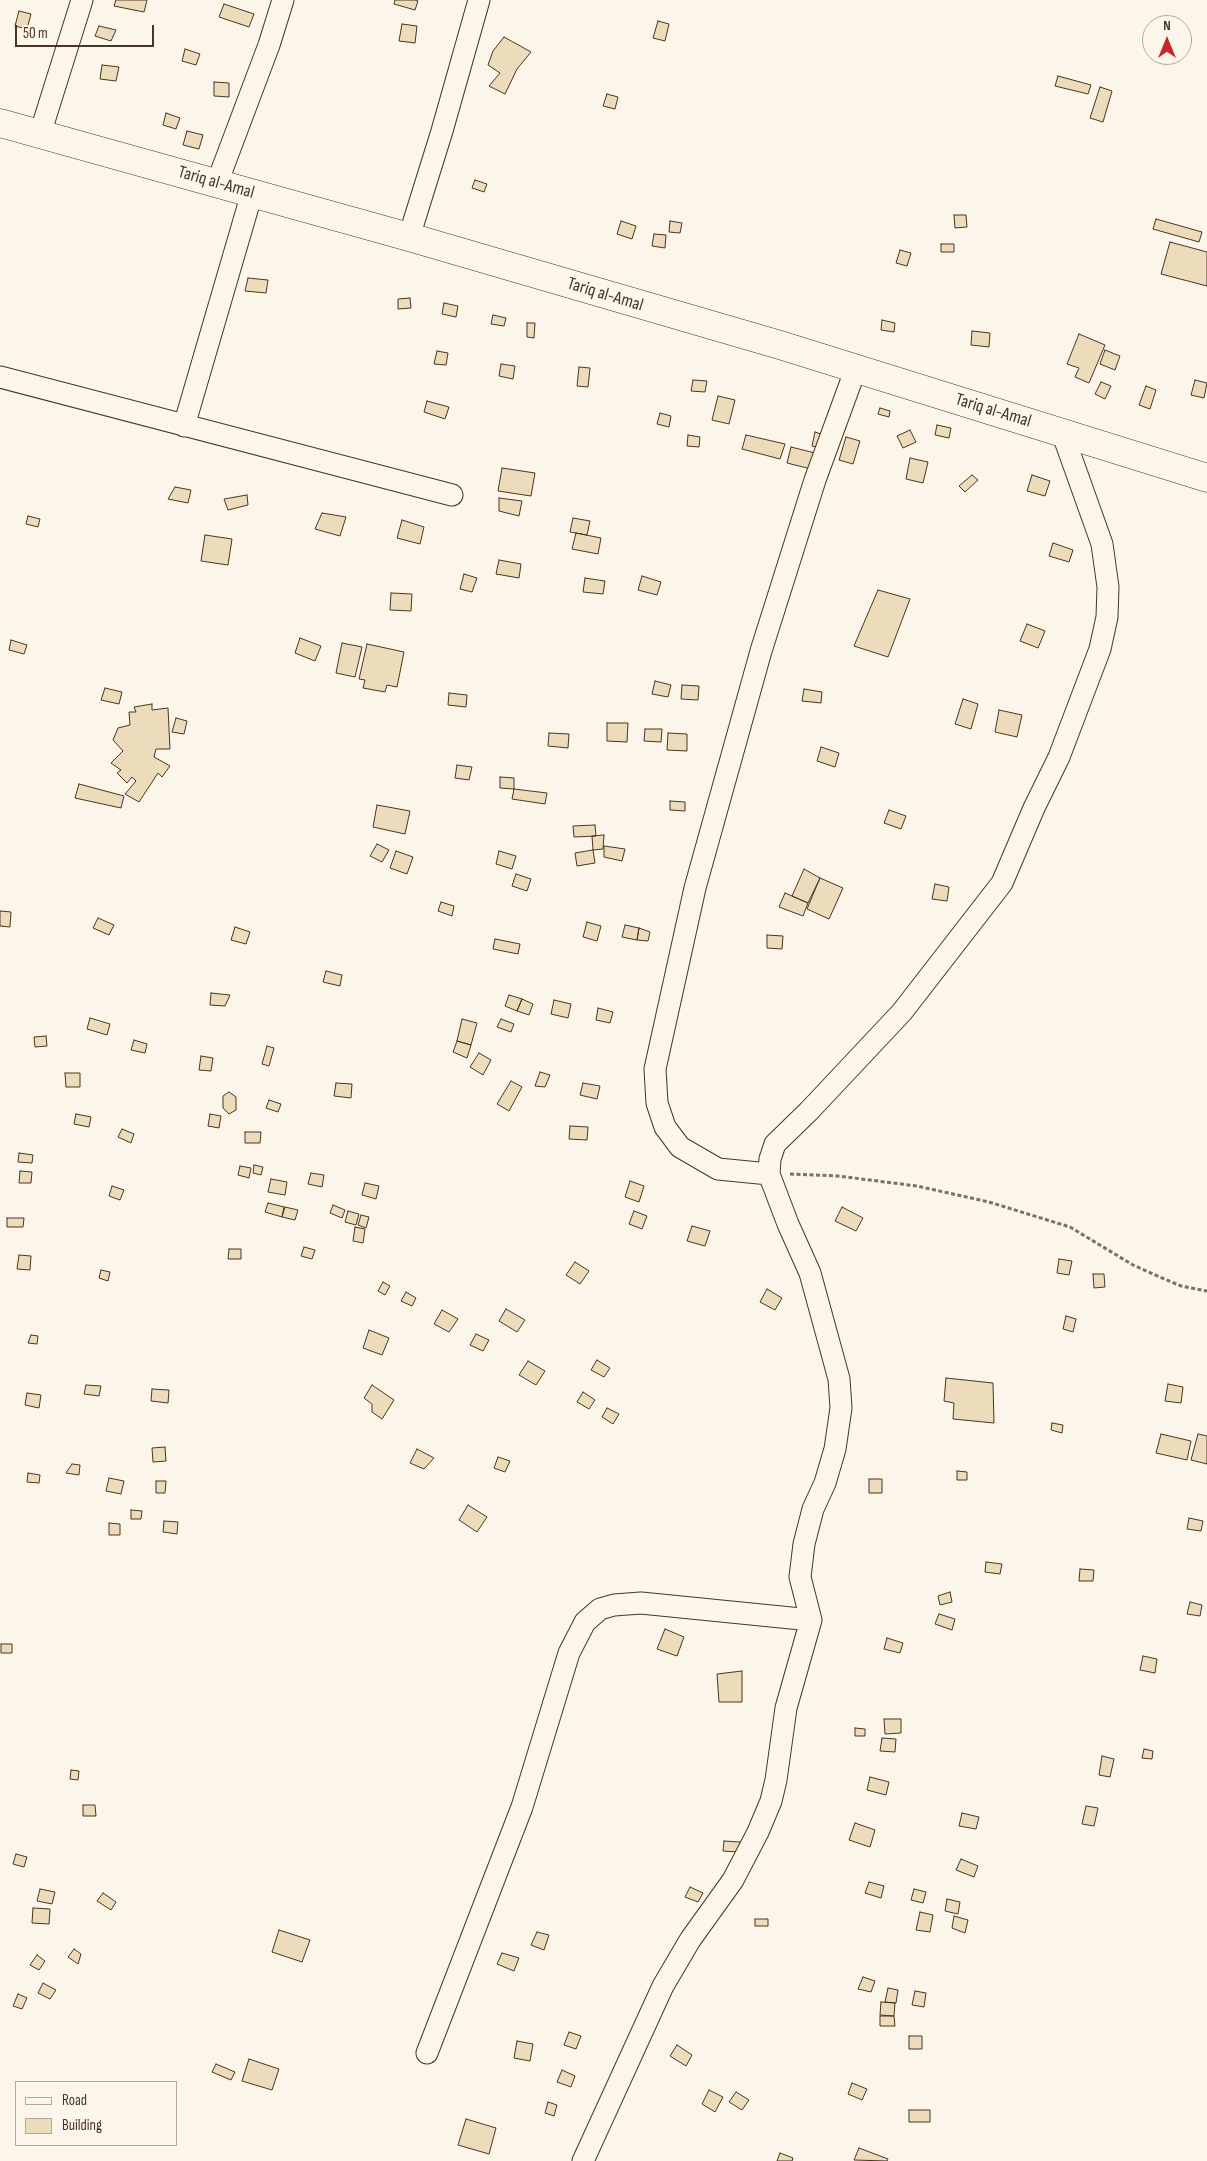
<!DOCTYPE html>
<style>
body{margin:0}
#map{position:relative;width:1207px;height:2161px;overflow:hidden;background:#fbf6e9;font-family:"Sofia Sans Condensed",sans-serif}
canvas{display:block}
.legend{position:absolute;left:15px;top:2081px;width:162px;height:65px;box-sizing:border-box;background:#fbf6e9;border:1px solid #b4a999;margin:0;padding:6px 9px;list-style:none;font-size:15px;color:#4a3520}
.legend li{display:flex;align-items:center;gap:10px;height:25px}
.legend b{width:25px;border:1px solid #b4a999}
.north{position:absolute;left:1142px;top:15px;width:50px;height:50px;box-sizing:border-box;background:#fbf6e9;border:1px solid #b4a999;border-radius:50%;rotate:0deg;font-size:14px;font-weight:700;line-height:20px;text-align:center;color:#4a3520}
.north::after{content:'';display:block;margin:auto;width:18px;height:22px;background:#c62828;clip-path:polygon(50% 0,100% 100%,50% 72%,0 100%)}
.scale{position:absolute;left:15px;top:25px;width:139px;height:22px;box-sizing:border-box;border:2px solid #4a3520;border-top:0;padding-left:6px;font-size:15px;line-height:18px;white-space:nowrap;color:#4a3520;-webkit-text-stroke:4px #fbf6e9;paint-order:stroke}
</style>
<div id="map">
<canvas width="1207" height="2161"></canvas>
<ul class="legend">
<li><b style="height:6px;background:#fbf6e9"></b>Road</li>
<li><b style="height:14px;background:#ecdcbc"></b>Building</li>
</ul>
<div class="north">N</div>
<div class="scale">50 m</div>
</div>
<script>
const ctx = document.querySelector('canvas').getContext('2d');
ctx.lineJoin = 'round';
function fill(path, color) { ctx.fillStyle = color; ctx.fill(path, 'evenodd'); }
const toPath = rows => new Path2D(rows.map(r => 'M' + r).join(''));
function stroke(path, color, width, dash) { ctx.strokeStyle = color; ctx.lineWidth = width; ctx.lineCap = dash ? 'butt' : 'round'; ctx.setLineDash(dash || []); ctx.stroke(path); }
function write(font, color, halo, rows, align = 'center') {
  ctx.font = font + ' "Sofia Sans Condensed",sans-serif'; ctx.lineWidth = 4; ctx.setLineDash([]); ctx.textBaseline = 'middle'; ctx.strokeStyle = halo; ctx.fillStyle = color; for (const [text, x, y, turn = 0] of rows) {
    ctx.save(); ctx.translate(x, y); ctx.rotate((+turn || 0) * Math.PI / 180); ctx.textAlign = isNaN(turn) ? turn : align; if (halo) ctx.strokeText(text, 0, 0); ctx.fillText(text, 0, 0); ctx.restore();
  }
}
const building = toPath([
 [116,0,147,0,144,12,114,6,116,0],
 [395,0,415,0,418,1,415,10,394,4,395,0],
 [224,4,254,14,249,27,219,17,224,4],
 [19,11,31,14,27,29,15,26,19,11],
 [658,21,669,24,665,41,653,38,658,21],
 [402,24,417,26,415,43,399,41,402,24],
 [99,26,116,30,111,41,95,36,99,26],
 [504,37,531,52,517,69,505,94,489,86,500,73,488,65,493,51,504,37],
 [185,49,200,54,196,65,182,61,185,49],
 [102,65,119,67,116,81,100,79,102,65],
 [1058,76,1091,85,1088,94,1055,86,1058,76],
 [214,82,229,83,229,97,214,96,214,82],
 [1100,87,1112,91,1103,122,1090,118,1100,87],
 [607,94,618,97,615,109,603,106,607,94],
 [166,113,180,118,176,129,163,125,166,113],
 [187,131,203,135,199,149,183,145,187,131],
 [475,180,487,184,484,192,472,188,475,180],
 [954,215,966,215,967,227,955,228,954,215],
 [1156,219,1202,232,1199,242,1153,229,1156,219],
 [621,221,636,226,632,239,617,234,621,221],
 [670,221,682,223,680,233,669,232,670,221],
 [654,234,666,235,665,248,652,246,654,234],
 [1170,242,1207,252,1207,286,1161,274,1170,242],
 [941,244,954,244,954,252,941,252,941,244],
 [900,250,911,253,907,266,896,263,900,250],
 [248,278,268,280,266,293,245,291,248,278],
 [410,298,411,308,398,309,398,299,410,298],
 [444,303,458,306,456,317,442,314,444,303],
 [493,315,506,318,504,326,491,324,493,315],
 [882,320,895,323,894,332,881,330,882,320],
 [527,323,535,323,534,338,527,337,527,323],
 [972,331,990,333,989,347,971,345,972,331],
 [1079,334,1105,345,1089,383,1075,377,1079,368,1067,364,1079,334],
 [1105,350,1120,356,1115,370,1100,364,1105,350],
 [437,351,448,353,446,365,434,364,437,351],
 [501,364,515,366,513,379,499,376,501,364],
 [579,367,590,368,588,387,577,386,579,367],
 [693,380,707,381,705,392,691,391,693,380],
 [1195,380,1207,383,1204,398,1191,395,1195,380],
 [1101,382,1111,386,1105,399,1095,394,1101,382],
 [1146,386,1156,390,1150,409,1139,405,1146,386],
 [718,396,735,400,729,424,712,420,718,396],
 [427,401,449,407,445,419,424,412,427,401],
 [880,408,890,411,889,417,878,414,880,408],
 [660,413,671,416,669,427,657,424,660,413],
 [937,425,951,428,949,438,935,435,937,425],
 [910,430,916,442,903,448,897,436,910,430],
 [815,432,821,434,817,447,812,446,815,432],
 [688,435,700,437,699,447,687,446,688,435],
 [746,435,785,444,780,459,742,449,746,435],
 [846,437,860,441,853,464,839,460,846,437],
 [791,447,815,453,811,469,787,463,791,447],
 [910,458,928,462,923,483,906,479,910,458],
 [502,468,535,473,531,496,498,491,502,468],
 [972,475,978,480,965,492,959,486,972,475],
 [1032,475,1050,481,1045,496,1027,491,1032,475],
 [175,487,191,490,188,503,168,499,175,487],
 [247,495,248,505,228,510,224,499,247,495],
 [499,498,522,501,519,516,499,511,499,498],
 [322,513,346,517,340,536,315,529,322,513],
 [28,516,40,519,38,527,26,524,28,516],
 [573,518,590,521,587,535,570,532,573,518],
 [402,520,424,527,420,544,397,538,402,520],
 [576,533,601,538,598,554,572,549,576,533],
 [205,535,232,539,228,565,201,561,205,535],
 [1053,543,1073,550,1069,562,1049,556,1053,543],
 [499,560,521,564,519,578,496,574,499,560],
 [464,574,477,578,472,592,460,589,464,574],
 [642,576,661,582,657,595,638,590,642,576],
 [585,578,605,581,603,594,583,592,585,578],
 [878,590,910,599,888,657,854,646,878,590],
 [391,593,412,594,411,611,390,610,391,593],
 [1027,624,1045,631,1038,648,1020,641,1027,624],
 [300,638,321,646,315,661,295,653,300,638],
 [11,640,27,645,24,654,9,650,11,640],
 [342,643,362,647,355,677,336,673,342,643],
 [367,644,404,652,397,687,387,685,385,692,363,688,365,680,359,679,367,644],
 [655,681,671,685,668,697,652,694,655,681],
 [682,685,699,686,698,700,681,699,682,685],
 [105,688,122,692,119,704,101,700,105,688],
 [804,689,822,692,821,703,802,701,804,689],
 [449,693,467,695,466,707,448,705,449,693],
 [963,699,978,704,971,729,955,724,963,699],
 [152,704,152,710,168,708,170,749,156,749,154,757,170,766,162,777,158,773,139,802,125,794,136,781,132,777,127,783,117,773,121,770,111,763,123,751,113,740,118,728,130,725,129,712,136,712,134,707,152,704],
 [999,710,1022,715,1017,737,995,732,999,710],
 [176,718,187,721,184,734,172,732,176,718],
 [607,723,628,723,627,742,607,741,607,723],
 [645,729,662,729,661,742,644,741,645,729],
 [549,733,569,734,568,748,548,746,549,733],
 [668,733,687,734,687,751,667,750,668,733],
 [821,747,839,753,835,767,817,761,821,747],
 [457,765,472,767,469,780,455,778,457,765],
 [500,777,514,778,514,789,500,788,500,777],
 [79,784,124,796,121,808,75,798,79,784],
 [514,789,547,793,545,804,512,799,514,789],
 [670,801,685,802,685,811,670,810,670,801],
 [377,805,410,811,405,834,373,827,377,805],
 [889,810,906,816,901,829,884,823,889,810],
 [595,825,596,836,574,837,573,826,595,825],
 [604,835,603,849,593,850,592,836,604,835],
 [377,844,389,850,382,862,370,856,377,844],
 [604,846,625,849,622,861,604,857,604,846],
 [593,850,595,863,577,866,575,853,593,850],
 [396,851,413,857,407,874,390,868,396,851],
 [499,851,516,856,512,869,496,864,499,851],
 [804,869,820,878,808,903,792,896,804,869],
 [516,874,531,879,527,891,512,886,516,874],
 [820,878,843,888,829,919,807,909,820,878],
 [935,884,949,887,947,901,932,899,935,884],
 [785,893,808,903,803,916,779,907,785,893],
 [441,902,454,906,452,916,438,911,441,902],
 [0,911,11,912,10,927,0,926,0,911],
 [98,918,114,925,109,935,93,928,98,918],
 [587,922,601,926,597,941,583,937,587,922],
 [625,925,639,928,637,940,622,937,625,925],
 [235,927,250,932,246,944,231,940,235,927],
 [639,928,650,932,648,941,637,940,639,928],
 [767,935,783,936,782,949,767,948,767,935],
 [495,939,520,944,518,954,493,949,495,939],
 [326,971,342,975,340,986,323,982,326,971],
 [211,993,230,995,225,1006,210,1005,211,993],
 [509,995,522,999,517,1011,505,1006,509,995],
 [522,999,533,1004,529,1015,517,1011,522,999],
 [554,1000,571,1004,568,1018,551,1014,554,1000],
 [598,1008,613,1012,610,1023,596,1020,598,1008],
 [90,1018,110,1024,107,1035,87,1029,90,1018],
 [462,1019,477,1023,471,1045,457,1041,462,1019],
 [501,1019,514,1024,511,1032,497,1027,501,1019],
 [46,1036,47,1046,35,1047,34,1037,46,1036],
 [134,1040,147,1044,145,1053,131,1050,134,1040],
 [457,1041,471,1045,467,1058,453,1052,457,1041],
 [267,1046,274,1048,269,1066,262,1064,267,1046],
 [479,1053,491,1060,483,1075,470,1067,479,1053],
 [201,1056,213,1058,211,1071,199,1070,201,1056],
 [540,1072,550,1075,545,1087,535,1086,540,1072],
 [65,1073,80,1073,80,1087,66,1087,65,1073],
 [511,1081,522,1087,509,1111,497,1104,511,1081],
 [336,1083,352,1084,351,1098,334,1096,336,1083],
 [583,1083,600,1086,597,1099,580,1095,583,1083],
 [229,1092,236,1097,236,1110,229,1114,223,1108,223,1096,229,1092],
 [269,1100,281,1104,278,1112,266,1108,269,1100],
 [76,1114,91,1117,89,1127,74,1124,76,1114],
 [210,1114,221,1116,219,1128,208,1126,210,1114],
 [570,1126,588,1127,587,1140,569,1139,570,1126],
 [122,1129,134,1134,131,1143,118,1137,122,1129],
 [245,1132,261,1132,260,1143,245,1143,245,1132],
 [19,1153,33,1155,32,1163,18,1162,19,1153],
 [254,1165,263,1167,261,1175,253,1173,254,1165],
 [240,1166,251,1168,249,1178,238,1175,240,1166],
 [20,1171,32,1172,31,1183,19,1183,20,1171],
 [311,1173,324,1175,322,1187,308,1184,311,1173],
 [271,1179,287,1182,285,1195,268,1192,271,1179],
 [630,1181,644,1186,639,1202,625,1197,630,1181],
 [365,1183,379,1186,376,1199,362,1195,365,1183],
 [112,1186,124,1190,120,1200,109,1196,112,1186],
 [268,1203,284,1207,282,1217,265,1212,268,1203],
 [333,1205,345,1210,342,1218,330,1213,333,1205],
 [285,1207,298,1210,295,1220,282,1217,285,1207],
 [842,1207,863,1218,856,1231,835,1221,842,1207],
 [348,1211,359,1214,356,1225,345,1222,348,1211],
 [634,1211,647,1216,642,1229,629,1224,634,1211],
 [361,1215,369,1217,366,1228,358,1225,361,1215],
 [7,1218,24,1218,23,1227,7,1227,7,1218],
 [692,1226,710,1231,705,1246,687,1241,692,1226],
 [355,1227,365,1229,363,1243,353,1241,355,1227],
 [304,1247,315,1250,312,1259,301,1256,304,1247],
 [229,1249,241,1249,241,1259,228,1259,229,1249],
 [19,1255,31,1256,30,1270,17,1269,19,1255],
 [1059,1259,1072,1261,1069,1275,1057,1273,1059,1259],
 [575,1262,589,1271,580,1284,566,1275,575,1262],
 [101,1270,110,1272,108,1281,99,1278,101,1270],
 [1093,1274,1104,1274,1105,1287,1094,1288,1093,1274],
 [383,1282,390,1286,385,1295,378,1291,383,1282],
 [767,1289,782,1298,775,1310,760,1302,767,1289],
 [406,1292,416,1298,412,1306,401,1301,406,1292],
 [506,1309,525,1320,517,1332,499,1321,506,1309],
 [442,1310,458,1319,449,1332,434,1324,442,1310],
 [1066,1316,1076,1319,1073,1332,1063,1329,1066,1316],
 [369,1330,389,1338,382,1355,363,1348,369,1330],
 [476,1334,489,1340,483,1351,470,1345,476,1334],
 [31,1335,38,1336,37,1344,28,1343,31,1335],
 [597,1360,610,1368,604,1377,591,1370,597,1360],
 [528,1361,545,1371,536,1385,519,1375,528,1361],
 [946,1378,993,1383,994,1423,953,1419,954,1403,944,1401,946,1378],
 [1168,1384,1183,1387,1181,1403,1165,1401,1168,1384],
 [86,1385,101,1386,99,1396,84,1394,86,1385],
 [372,1385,394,1400,382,1419,372,1412,372,1404,364,1398,372,1385],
 [152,1389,169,1390,168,1403,151,1401,152,1389],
 [583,1392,595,1400,589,1409,577,1402,583,1392],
 [27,1393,41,1395,39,1408,25,1405,27,1393],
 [607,1408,619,1414,613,1424,602,1417,607,1408],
 [1052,1423,1063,1425,1062,1433,1051,1430,1052,1423],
 [1161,1434,1191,1441,1187,1460,1156,1453,1161,1434],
 [1198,1434,1207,1436,1207,1464,1191,1460,1198,1434],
 [165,1447,166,1461,153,1462,152,1448,165,1447],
 [417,1449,434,1458,424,1469,410,1463,417,1449],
 [498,1457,510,1461,505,1472,494,1468,498,1457],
 [72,1464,80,1465,79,1475,66,1473,72,1464],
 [957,1471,967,1472,967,1480,957,1480,957,1471],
 [28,1473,40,1475,39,1483,27,1482,28,1473],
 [109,1478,124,1481,121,1494,106,1491,109,1478],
 [869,1479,882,1479,882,1493,869,1493,869,1479],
 [156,1481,166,1481,165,1493,156,1493,156,1481],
 [468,1505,487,1517,477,1532,459,1520,468,1505],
 [131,1510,142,1511,141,1519,131,1519,131,1510],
 [1189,1518,1203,1521,1201,1531,1187,1529,1189,1518],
 [164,1521,178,1522,177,1534,163,1532,164,1521],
 [109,1523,120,1524,120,1535,109,1535,109,1523],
 [986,1562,1002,1564,1000,1574,985,1572,986,1562],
 [1080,1569,1094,1570,1093,1581,1079,1581,1080,1569],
 [950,1592,952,1602,940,1605,938,1596,950,1592],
 [1190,1602,1202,1605,1200,1616,1187,1614,1190,1602],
 [939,1614,955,1619,952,1630,935,1624,939,1614],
 [665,1629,684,1637,677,1656,657,1649,665,1629],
 [887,1638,903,1643,900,1653,884,1649,887,1638],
 [1,1644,12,1644,12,1653,1,1653,1,1644],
 [1143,1656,1157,1659,1155,1673,1140,1670,1143,1656],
 [742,1671,742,1702,719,1702,717,1674,742,1671],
 [884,1719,901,1719,901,1733,885,1734,884,1719],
 [855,1728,865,1729,865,1736,855,1736,855,1728],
 [882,1738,896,1739,895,1752,880,1751,882,1738],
 [1144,1749,1153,1751,1152,1759,1142,1758,1144,1749],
 [1102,1756,1114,1759,1110,1777,1099,1775,1102,1756],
 [71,1770,79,1771,78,1780,70,1779,71,1770],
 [870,1777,889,1782,886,1795,867,1790,870,1777],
 [83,1805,95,1805,96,1816,83,1816,83,1805],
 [1086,1806,1098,1808,1094,1826,1082,1824,1086,1806],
 [962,1813,979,1817,976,1829,959,1826,962,1813],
 [855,1823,875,1830,870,1847,849,1840,855,1823],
 [724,1841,740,1842,738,1852,723,1851,724,1841],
 [16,1854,27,1857,24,1867,13,1864,16,1854],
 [961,1859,978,1866,974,1877,956,1870,961,1859],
 [869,1882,884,1886,881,1898,865,1893,869,1882],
 [690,1887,703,1893,698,1902,685,1897,690,1887],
 [40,1889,55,1892,52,1904,37,1901,40,1889],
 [914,1889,926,1892,923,1903,911,1900,914,1889],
 [103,1893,116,1902,111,1910,97,1901,103,1893],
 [947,1899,960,1902,958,1914,945,1911,947,1899],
 [33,1908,50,1909,49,1924,32,1923,33,1908],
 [920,1912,933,1915,930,1932,916,1930,920,1912],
 [954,1916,968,1920,965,1933,952,1928,954,1916],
 [755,1919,768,1919,768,1926,755,1926,755,1919],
 [279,1930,310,1940,302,1962,272,1952,279,1930],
 [537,1932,549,1935,544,1950,531,1945,537,1932],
 [74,1949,81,1954,78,1964,68,1957,74,1949],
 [502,1953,519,1958,514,1971,497,1964,502,1953],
 [37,1955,45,1961,39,1970,30,1965,37,1955],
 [863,1977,875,1981,871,1992,858,1989,863,1977],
 [43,1983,56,1990,50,1999,38,1993,43,1983],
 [888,1988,898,1990,896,2003,885,2002,888,1988],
 [915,1991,926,1993,924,2007,912,2005,915,1991],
 [18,1994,27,1998,22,2009,13,2006,18,1994],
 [881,2002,895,2003,894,2016,880,2015,881,2002],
 [880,2016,894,2016,895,2026,880,2026,880,2016],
 [569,2032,581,2036,576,2049,564,2045,569,2032],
 [909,2036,922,2036,922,2049,909,2049,909,2036],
 [517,2041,533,2044,530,2061,514,2058,517,2041],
 [677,2045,692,2055,686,2066,670,2056,677,2045],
 [249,2059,279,2069,272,2090,242,2081,249,2059],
 [216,2064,235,2072,231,2080,212,2072,216,2064],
 [562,2070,575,2076,571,2087,557,2082,562,2070],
 [852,2083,867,2089,862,2100,848,2094,852,2083],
 [709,2090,723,2097,715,2112,702,2104,709,2090],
 [736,2092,749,2100,742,2110,729,2102,736,2092],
 [548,2102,557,2105,554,2116,545,2113,548,2102],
 [909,2110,930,2110,930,2122,909,2122,909,2110],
 [466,2119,496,2128,489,2154,458,2145,466,2119],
 [859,2148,888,2159,887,2161,854,2160,859,2148],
 [780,2153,793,2158,792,2161,777,2161,780,2153]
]);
const path = toPath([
 [790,1174,838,1176,917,1186,989,1202,1070,1227,1133,1265,1162,1278,1181,1286,1207,1291]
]);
const minor = toPath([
 [40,134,82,0],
 [217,183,269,45,283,0],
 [409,237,442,131,479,0],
 [0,377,452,495],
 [184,426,252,193],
 [769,1174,718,1169,680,1147,665,1127,657,1103,655,1069,695,888,761,651,815,480,856,368],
 [427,2053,522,1807,569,1653,585,1622,600,1609,614,1605,641,1603,811,1620],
 [583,2161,663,1986,690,1940,733,1880,758,1832,771,1801,776,1780,786,1708,811,1620,800,1577,804,1544,813,1509,825,1483,835,1449,841,1408,839,1379,810,1273,788,1224,769,1174,770,1159,775,1144,809,1111,902,1012,1002,883,1034,808,1059,757,1100,649,1107,617,1108,587,1102,544,1062,432]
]);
const highway = toPath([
 [0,123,409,237,780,345,1207,478]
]);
const streetNames = [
 ["Tariq al-Amal",216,183,16],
 ["Tariq al-Amal",605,295,17],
 ["Tariq al-Amal",993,411,17]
];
fill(building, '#ecdcbc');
stroke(building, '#4a3520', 1);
stroke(minor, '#4a3520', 23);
stroke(highway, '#4a3520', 29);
stroke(path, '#7f6f5c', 3, [4, 2.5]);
stroke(minor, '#fbf6e9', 21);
stroke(highway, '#fbf6e9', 28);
write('18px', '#4a3520', '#fbf6e9', streetNames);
</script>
